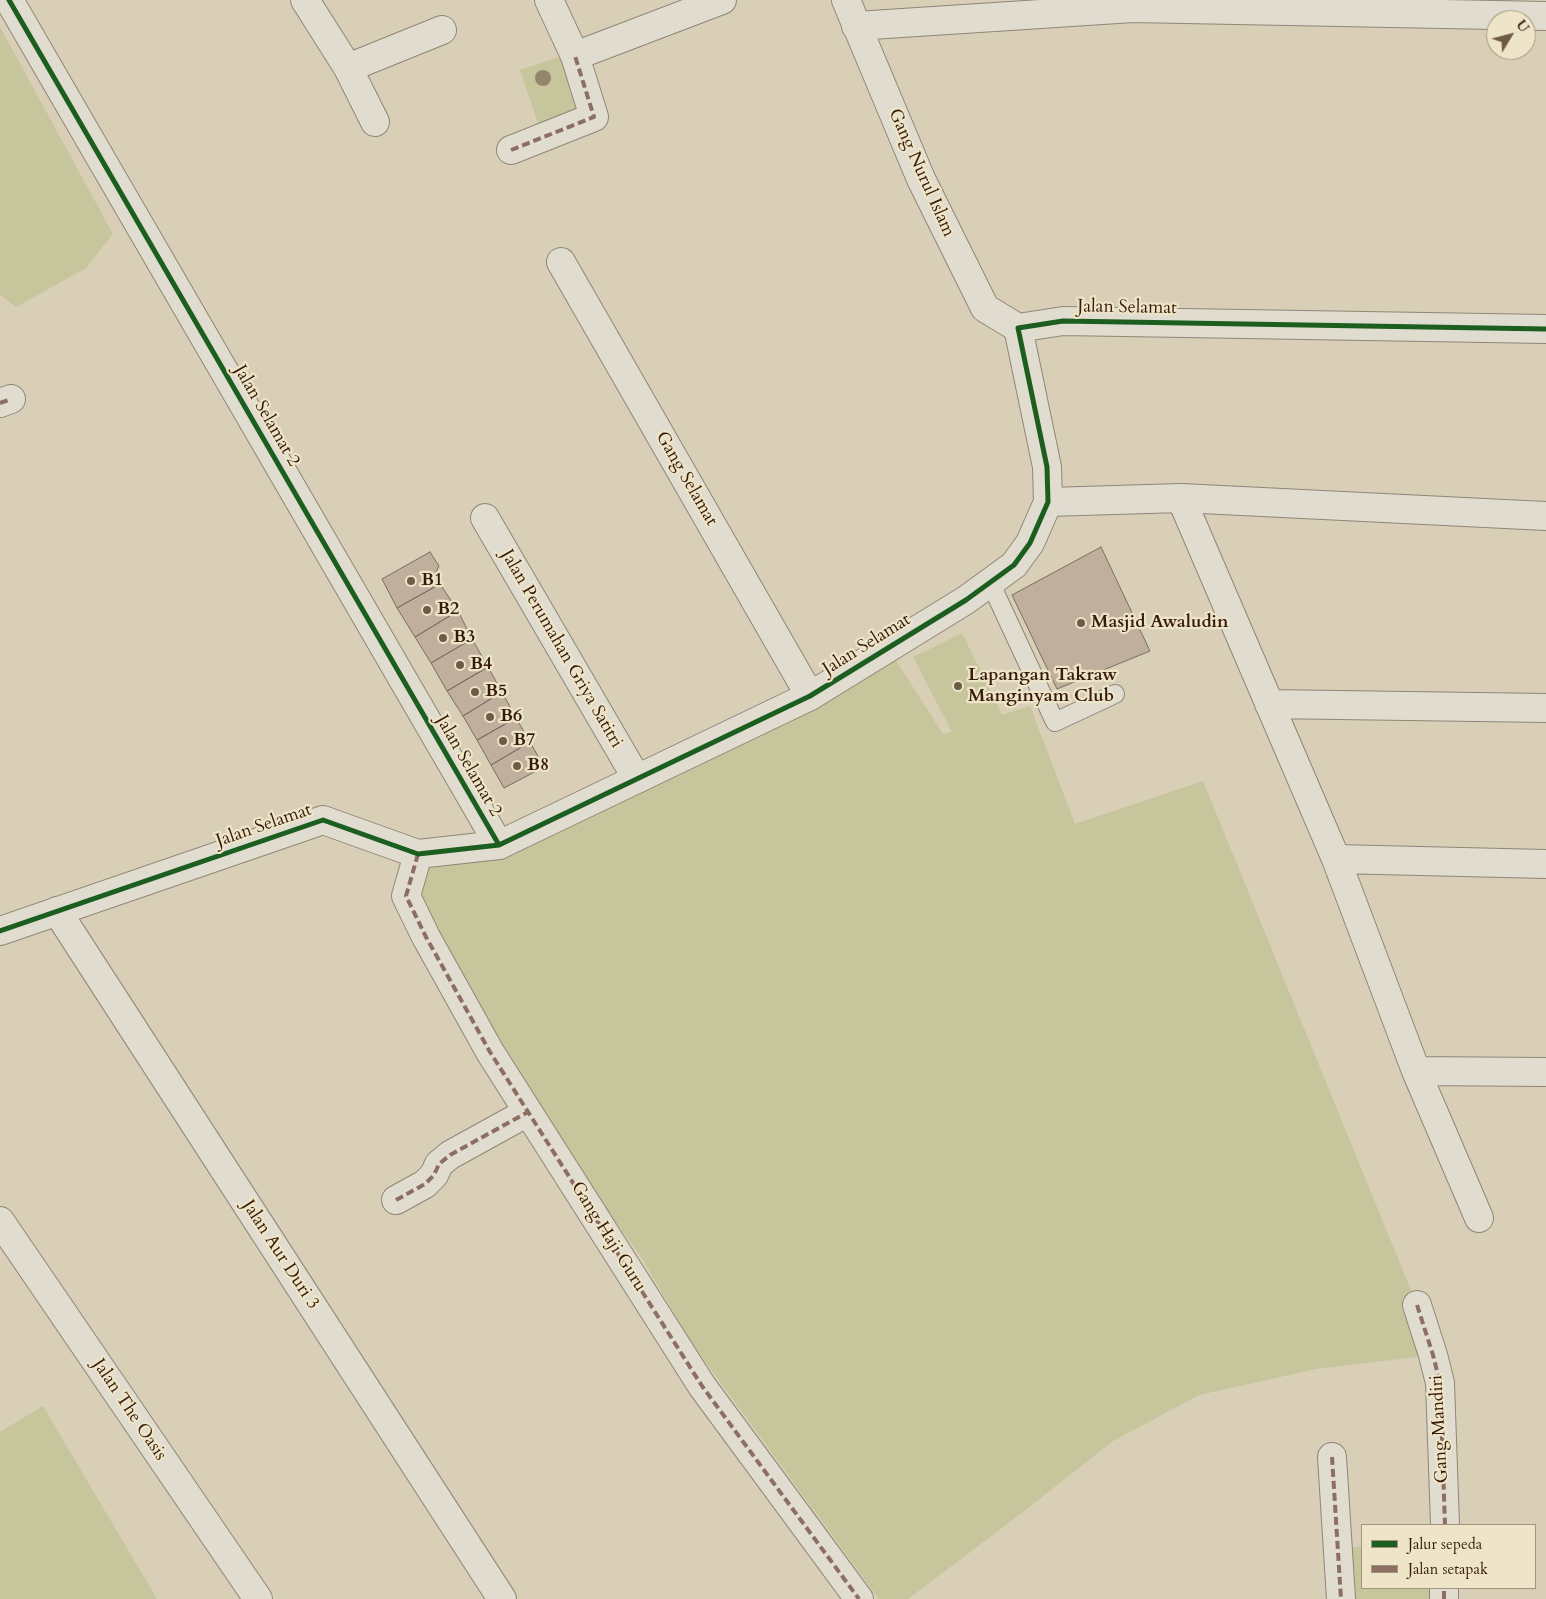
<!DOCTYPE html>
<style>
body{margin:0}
#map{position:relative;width:1546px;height:1599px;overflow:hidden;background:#d8cfb6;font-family:Cardo,serif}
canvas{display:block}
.legend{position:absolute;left:1361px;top:1524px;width:175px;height:65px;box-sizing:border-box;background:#eee4c7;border:1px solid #a4947d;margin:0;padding:6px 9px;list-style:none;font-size:15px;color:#361b0d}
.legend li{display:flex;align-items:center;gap:10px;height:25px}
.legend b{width:25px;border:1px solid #a4947d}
.north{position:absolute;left:1486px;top:10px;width:50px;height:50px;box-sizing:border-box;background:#eee4c7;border:1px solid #a4947d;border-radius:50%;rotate:53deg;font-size:14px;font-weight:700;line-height:20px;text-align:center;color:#361b0d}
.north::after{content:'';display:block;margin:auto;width:18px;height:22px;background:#6f5a48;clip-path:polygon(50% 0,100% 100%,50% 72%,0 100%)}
</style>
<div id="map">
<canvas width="1546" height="1599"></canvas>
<ul class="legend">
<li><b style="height:6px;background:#1b5e20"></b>Jalur sepeda</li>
<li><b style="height:6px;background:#8d6e63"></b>Jalan setapak</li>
</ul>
<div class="north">U</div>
</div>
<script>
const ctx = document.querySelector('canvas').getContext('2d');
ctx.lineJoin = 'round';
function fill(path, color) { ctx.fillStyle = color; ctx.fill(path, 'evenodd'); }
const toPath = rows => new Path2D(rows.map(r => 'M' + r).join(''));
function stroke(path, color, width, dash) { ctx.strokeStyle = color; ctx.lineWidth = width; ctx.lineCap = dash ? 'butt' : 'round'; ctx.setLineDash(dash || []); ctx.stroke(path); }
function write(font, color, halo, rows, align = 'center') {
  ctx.font = font + ' Cardo,serif'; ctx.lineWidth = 4.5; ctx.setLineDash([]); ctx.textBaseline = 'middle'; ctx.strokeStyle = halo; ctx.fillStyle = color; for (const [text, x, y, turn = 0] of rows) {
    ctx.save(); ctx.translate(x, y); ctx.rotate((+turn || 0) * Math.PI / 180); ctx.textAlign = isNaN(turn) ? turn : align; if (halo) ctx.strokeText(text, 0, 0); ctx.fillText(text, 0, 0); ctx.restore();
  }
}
const green = toPath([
 [0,27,113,234,86,268,16,307,0,295],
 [568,54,586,106,540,129,520,70],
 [962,633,1002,715,1030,706,1075,824,1203,781,1417,1305,1433,1355,1316,1369,1199,1395,1113,1441,1014,1519,908,1599,879,1599,690,1341,640,1255,490,1052,406,896,418,854,499,845,888,648,943,734,952,732,913,657],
 [43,1406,157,1599,0,1599,0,1432],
 [1342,1547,1362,1547,1362,1588,1437,1588,1437,1599,1345,1599]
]);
const building = toPath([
 [1101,547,1150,651,1057,689,1012,595,1101,547],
 [430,552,439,566,436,572,440,584,397,608,382,579,430,552],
 [440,584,458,611,415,637,397,608,440,584],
 [458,611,472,639,431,663,415,637,458,611],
 [472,639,488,667,447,691,431,663,472,639],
 [488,667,502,692,463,716,447,691,488,667],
 [502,692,516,718,477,740,463,716,502,692],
 [516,718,530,742,491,765,477,740,516,718],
 [530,742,544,767,504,788,491,765,530,742]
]);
const service = toPath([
 [990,582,1055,722,1115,694]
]);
const minor = toPath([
 [9,0,499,845],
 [305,0,348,68,375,122],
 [549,0,575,56,722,0],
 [846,0,921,179,985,308,1018,328],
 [856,26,1133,8,1546,16],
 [348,68,442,30],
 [511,150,594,117,575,56],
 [561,262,810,696],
 [0,403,11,399],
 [1181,498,1336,859,1416,1071,1479,1218],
 [1048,502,1181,498,1546,516],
 [485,518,637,779],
 [1269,704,1546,708],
 [418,854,406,896,426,937,490,1052,702,1386,859,1599],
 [1336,859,1546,864],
 [57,911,502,1599],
 [1416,1071,1546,1072],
 [396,1200,425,1184,434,1175,439,1164,450,1155,528,1112],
 [0,1221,258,1599],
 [1417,1305,1433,1355,1440,1383,1445,1525],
 [1332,1457,1341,1599],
 [1444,1599,1444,1588]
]);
const tertiary = toPath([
 [0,931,323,820,418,854,499,845,810,696,966,600,1014,565,1030,543,1048,502,1047,467,1018,328,1063,321,1546,329]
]);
const quiet = toPath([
 [511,150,594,117,575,56],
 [0,403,11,399],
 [418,854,406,896,426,937,490,1052,702,1386,859,1599],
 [396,1200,425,1184,434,1175,439,1164,450,1155,528,1112],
 [1417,1305,1433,1355,1440,1383,1445,1525],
 [1332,1457,1341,1599],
 [1444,1599,1444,1588]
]);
const cycleway = toPath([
 [9,0,499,845],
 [0,931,323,820,418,854,499,845,810,696,966,600,1014,565,1030,543,1048,502,1047,467,1018,328,1063,321,1546,329]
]);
const trees = [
 [543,78]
];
const markers = [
 [411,581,5,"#6f5a48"],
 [427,610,5,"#6f5a48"],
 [1081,623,5,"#6f5a48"],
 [443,638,5,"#6f5a48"],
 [460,665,5,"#6f5a48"],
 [958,686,5,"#6f5a48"],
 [475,692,5,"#6f5a48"],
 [490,717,5,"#6f5a48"],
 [503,741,5,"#6f5a48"],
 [517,766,5,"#6f5a48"]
];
const streetNames = [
 ["Gang Nurul Islam",921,173,66],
 ["Jalan Selamat",1127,308,1],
 ["Jalan Selamat 2",266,416,60],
 ["Gang Selamat",686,479,60],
 ["Jalan Selamat",867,645,-32],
 ["Jalan Perumahan Griya Satitri",561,649,60],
 ["Jalan Selamat 2",468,766,60],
 ["Jalan Selamat",264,826,-19],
 ["Gang Haji Guru",608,1237,58],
 ["Jalan Aur Duri 3",280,1255,57],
 ["Jalan The Oasis",129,1410,56],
 ["Gang Mandiri",1440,1429,-93]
];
const poiNames = [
 ["B1",421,581],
 ["B2",437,610],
 ["Masjid Awaludin",1091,623],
 ["B3",453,638],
 ["B4",470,665],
 ["Lapangan Takraw",968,676],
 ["Manginyam Club",968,697],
 ["B5",485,692],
 ["B6",500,717],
 ["B7",513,741],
 ["B8",527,766]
];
fill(green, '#c6c59c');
fill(building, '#c0af9c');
stroke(building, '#786e60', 1);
stroke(service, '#8f8677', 20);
stroke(minor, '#8f8677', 30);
stroke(tertiary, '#8f8677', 30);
stroke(service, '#e0dcd0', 18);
stroke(minor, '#e0dcd0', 28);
stroke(tertiary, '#e0dcd0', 28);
stroke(quiet, '#8d6e63', 4, [8, 4]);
stroke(cycleway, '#1b5e20', 5);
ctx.fillStyle = '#94866d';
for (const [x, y] of trees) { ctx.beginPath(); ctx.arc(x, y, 8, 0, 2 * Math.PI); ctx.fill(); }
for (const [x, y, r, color] of markers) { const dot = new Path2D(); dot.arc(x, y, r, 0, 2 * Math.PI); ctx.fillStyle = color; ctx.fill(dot); stroke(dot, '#eee4c7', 2); }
write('18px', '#361b0d', '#eee4c7', streetNames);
write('bold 18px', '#361b0d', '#eee4c7', poiNames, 'left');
</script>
